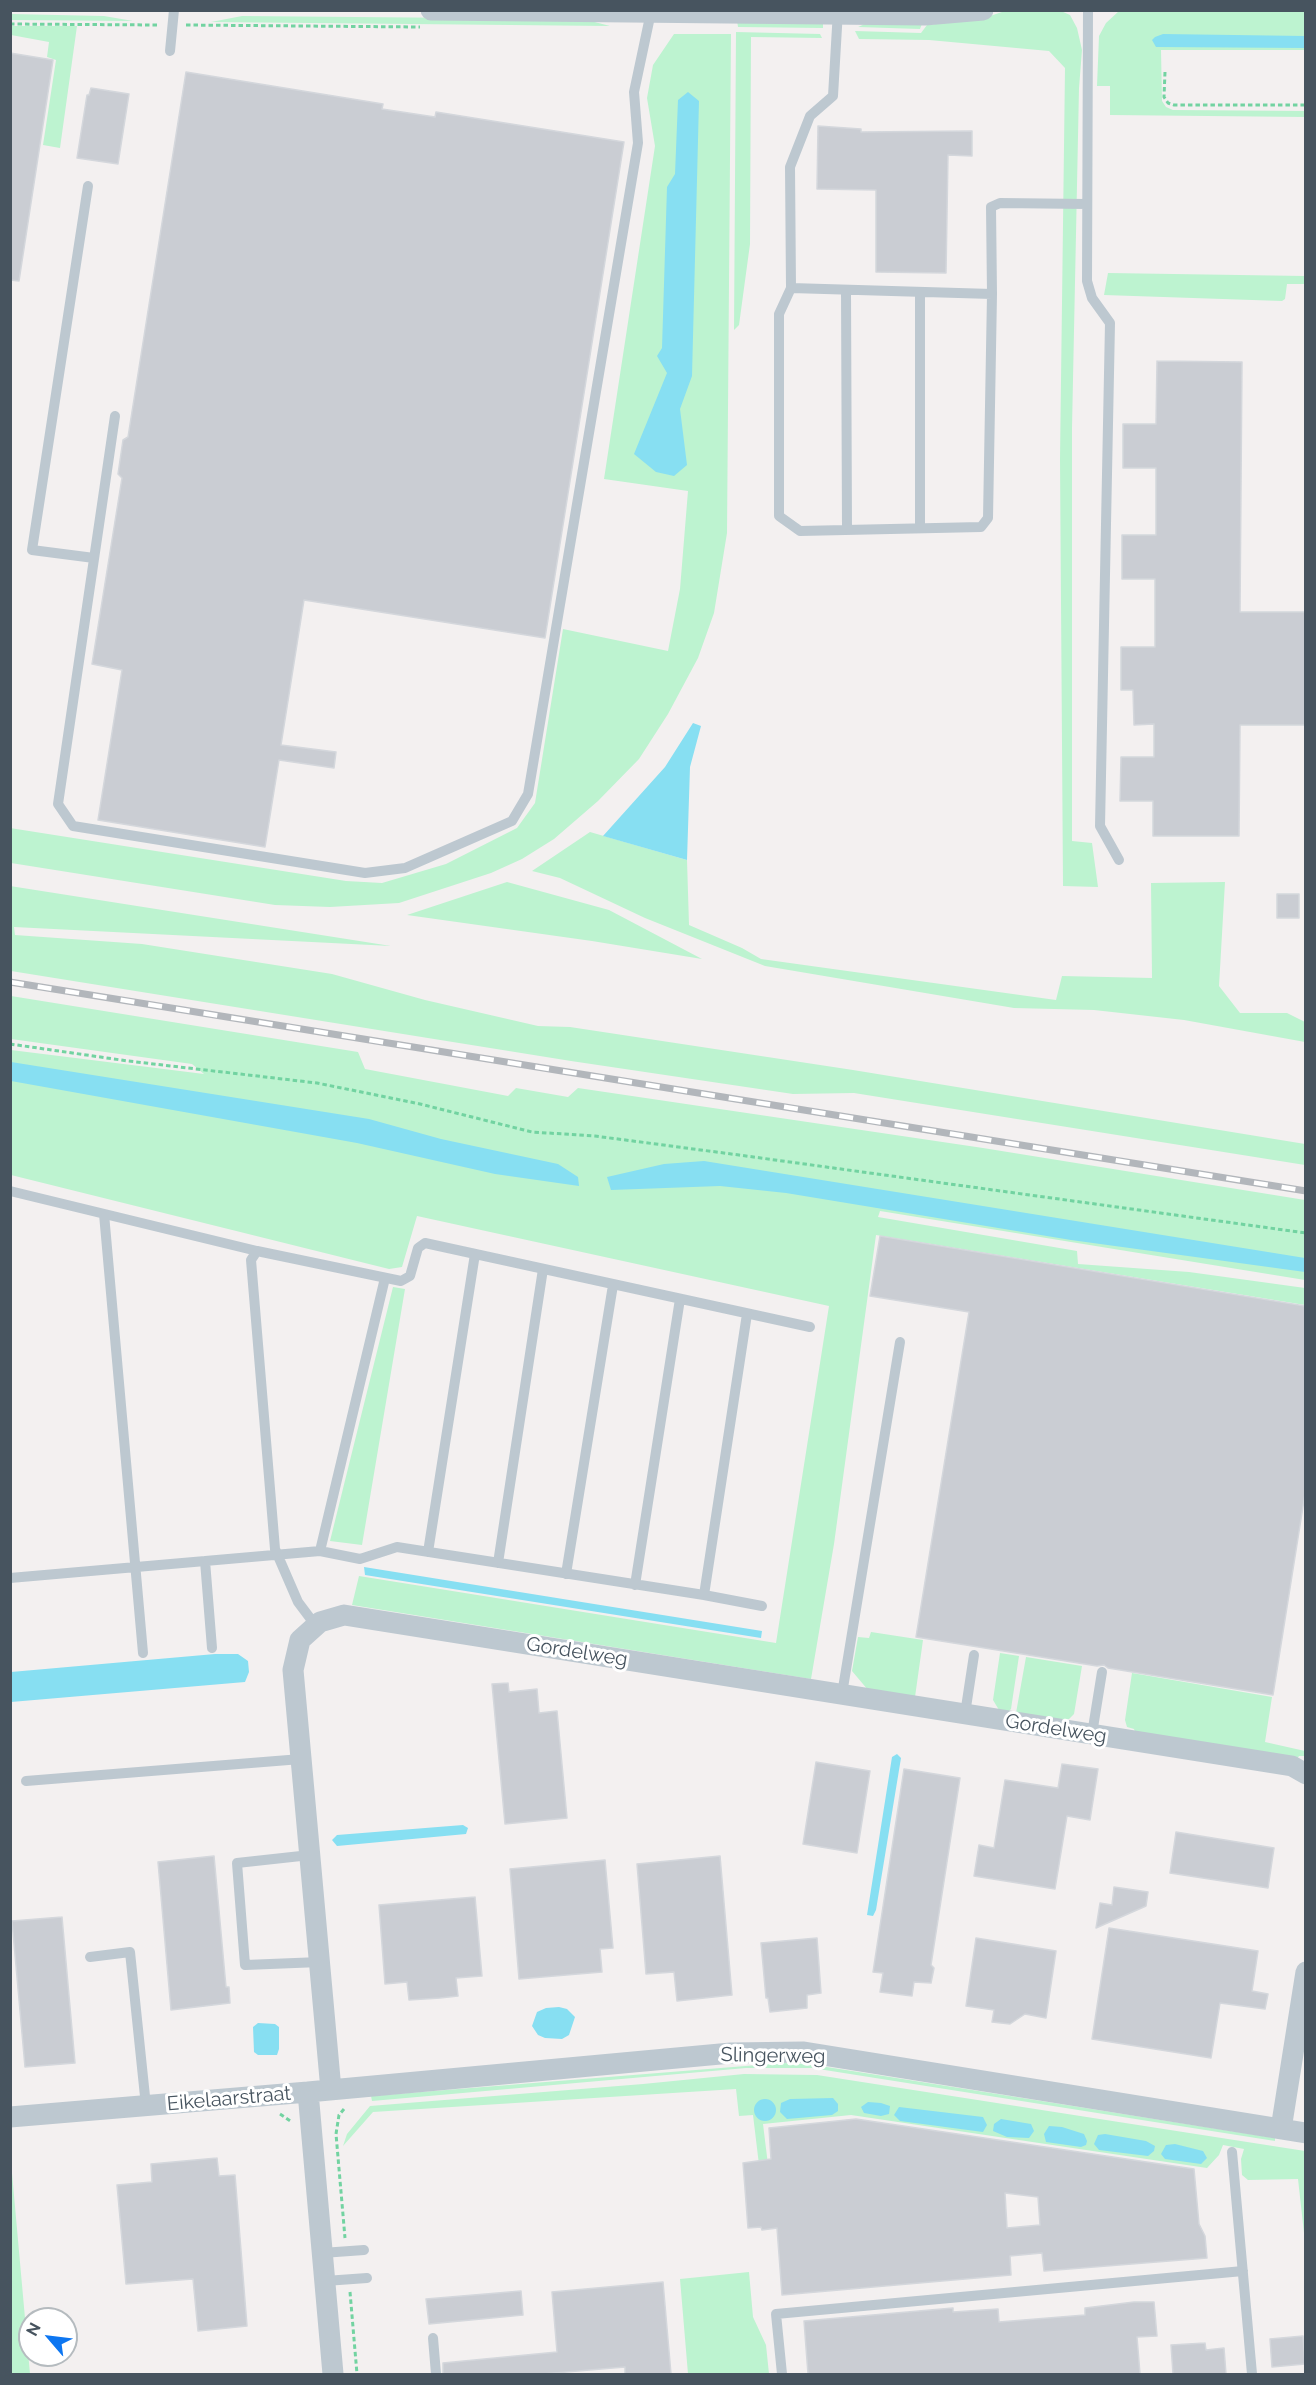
<!DOCTYPE html>
<style>
body{margin:0}
#map{position:relative;width:1316px;height:2385px;overflow:hidden;background:#f3f0f0;font-family:Raleway,sans-serif}
canvas{display:block}
.frame{position:absolute;inset:0;border:12px solid #47545f;pointer-events:none}
.north{position:absolute;left:18px;top:2307px;width:60px;height:60px;box-sizing:border-box;background:#fff;border:2px solid #b5bbbf;border-radius:50%;rotate:298deg;font-size:16px;font-weight:700;line-height:24px;text-align:center;color:#47545f}
.north::after{content:'';display:block;margin:auto;width:21px;height:27px;background:#0d76f1;clip-path:polygon(50% 0,100% 100%,50% 72%,0 100%)}
</style>
<div id="map">
<canvas width="1316" height="2385"></canvas>
<div class="frame"></div>
<div class="north">N</div>
</div>
<script>
const ctx = document.querySelector('canvas').getContext('2d');
ctx.lineJoin = 'round';
function fill(path, color) { ctx.fillStyle = color; ctx.fill(path, 'evenodd'); }
const toPath = rows => new Path2D(rows.map(r => 'M' + r).join(''));
function stroke(path, color, width, dash) { ctx.strokeStyle = color; ctx.lineWidth = width; ctx.lineCap = dash ? 'butt' : 'round'; ctx.setLineDash(dash || []); ctx.stroke(path); }
function write(font, color, halo, rows, align = 'center') {
  ctx.font = font + ' Raleway,sans-serif'; ctx.lineWidth = 6; ctx.setLineDash([]); ctx.textBaseline = 'middle'; ctx.strokeStyle = halo; ctx.fillStyle = color; for (const [text, x, y, turn = 0] of rows) {
    ctx.save(); ctx.translate(x, y); ctx.rotate((+turn || 0) * Math.PI / 180); ctx.textAlign = isNaN(turn) ? turn : align; if (halo) ctx.strokeText(text, 0, 0); ctx.fillText(text, 0, 0); ctx.restore();
  }
}
const green = toPath([
 [1008,10,1061,11,1070,15,1077,28,1082,50,1079,88,1072,428,1072,841,1092,843,1098,887,1063,886,1060,459,1065,68,1049,51,929,40,859,39,855,31,921,33,927,25,981,19],
 [1119,11,1305,11,1305,50,1161,50,1162,101,1166,107,1173,110,1305,111,1305,117,1110,115,1110,86,1097,86,1099,36,1106,23],
 [11,14,104,16,133,21,11,20],
 [242,16,583,19,610,26,211,22],
 [737,20,823,20,823,28,738,27],
 [872,21,923,21,920,29,858,27],
 [10,26,77,26,60,148,43,145,56,60,47,57,49,42,11,35],
 [736,32,820,34,822,38,751,37,750,244,739,325,734,330],
 [674,34,731,34,727,533,714,613,698,658,668,714,639,759,598,801,554,839,522,859,491,873,399,903,330,907,275,905,11,863,10,828,346,881,382,883,446,864,517,828,535,803,563,629,668,651,680,589,688,491,604,479,655,146,647,98,653,65],
 [1108,273,1305,276,1305,284,1287,284,1285,299,1282,301,1104,295],
 [590,832,687,860,689,925,742,948,761,959,1056,1000,1062,976,1152,978,1151,883,1225,882,1219,986,1240,1013,1287,1013,1305,1022,1305,1042,1184,1020,1094,1010,1014,1008,765,966,645,918,560,878,532,871],
 [507,882,609,910,702,959,592,941,407,915],
 [10,886,391,946,14,927,15,935,142,944,332,974,425,1000,538,1026,570,1027,853,1070,1305,1144,1305,1165,854,1093,793,1094,571,1061,11,971],
 [11,996,358,1052,365,1069,508,1096,516,1088,568,1097,578,1088,983,1148,1305,1200,1305,1280,880,1211,878,1217,1077,1251,1078,1264,1189,1272,1305,1288,1305,1305,876,1235,834,1544,811,1679,352,1605,359,1576,776,1643,829,1306,417,1216,402,1267,389,1269,11,1175,11,1050,204,1074,192,1064,11,1039],
 [393,1287,405,1289,362,1545,330,1541],
 [871,1632,923,1640,915,1697,868,1690,852,1671,858,1637,869,1638],
 [1000,1653,1019,1656,1011,1709,1008,1712,999,1710,993,1700],
 [1026,1657,1082,1666,1074,1714,1069,1719,1064,1719,1063,1722,1016,1713],
 [1132,1673,1272,1697,1265,1742,1305,1751,1305,1756,1299,1756,1297,1759,1135,1732,1134,1729,1127,1727,1125,1720],
 [783,2063,808,2064,1275,2138,1275,2141,812,2068,746,2068,372,2101,371,2096],
 [744,2074,817,2075,1305,2151,1305,2242,1298,2179,1248,2180,1242,2175,1241,2159,1244,2149,1223,2145,1219,2155,1207,2168,851,2115,763,2124,769,2173,760,2173,753,2115,739,2116,736,2089,373,2112,343,2146,347,2134,370,2106,643,2084],
 [11,2162,30,2374,11,2374],
 [749,2272,753,2317,766,2345,769,2374,688,2374,680,2279]
]);
const water = toPath([
 [1163,34,1305,36,1305,48,1156,47,1152,40,1155,37],
 [688,92,699,101,692,376,680,409,687,465,674,476,656,472,634,454,667,373,657,356,662,348,667,187,675,174,678,100],
 [693,723,701,726,690,767,687,860,603,836,665,767],
 [11,1062,369,1119,441,1139,558,1164,578,1177,579,1186,495,1174,357,1143,11,1081],
 [704,1161,1305,1258,1305,1272,1071,1240,786,1193,720,1186,611,1190,607,1177,664,1164],
 [364,1567,762,1631,761,1638,365,1575],
 [215,1654,238,1654,248,1661,249,1672,245,1682,11,1702,11,1672],
 [897,1754,901,1758,876,1910,873,1916,867,1915,892,1757],
 [463,1825,468,1828,466,1834,337,1846,332,1840,337,1835],
 [559,2007,567,2009,575,2017,569,2035,562,2039,545,2038,538,2035,532,2026,537,2012,546,2008],
 [258,2023,275,2024,279,2027,279,2049,277,2055,258,2055,254,2052,253,2027],
 [833,2098,838,2104,838,2111,832,2115,787,2119,780,2112,781,2103,790,2099],
 '754 2110a11 11 0 1 1 22 0a11 11 0 1 1-22 0Z',
 [868,2102,881,2103,890,2106,889,2114,881,2116,864,2113,861,2107],
 [899,2107,983,2117,987,2125,983,2132,900,2121,894,2115],
 [1001,2119,1031,2124,1034,2131,1029,2138,1007,2137,993,2131,994,2124],
 [1049,2126,1062,2127,1084,2134,1087,2141,1086,2145,1081,2147,1046,2142,1044,2134],
 [1105,2134,1146,2141,1155,2146,1154,2151,1148,2156,1099,2150,1094,2144,1098,2135],
 [1175,2144,1203,2151,1207,2158,1201,2164,1165,2159,1161,2154,1166,2145]
]);
const building = toPath([
 [10,53,53,60,19,281,10,280,10,53],
 [186,72,383,104,382,109,435,117,436,112,624,142,545,638,304,600,281,745,336,752,334,768,279,760,265,847,98,820,122,670,92,664,122,478,118,474,123,440,128,437,186,72],
 [91,88,129,94,118,164,77,158,87,95,89,95,91,88],
 [818,126,861,129,861,132,972,131,972,156,948,155,946,273,876,272,876,190,817,189,818,126],
 [1157,361,1242,362,1240,612,1305,612,1305,725,1240,725,1239,836,1153,836,1153,801,1120,801,1121,757,1154,757,1154,724,1134,725,1133,690,1121,690,1121,647,1155,647,1155,579,1122,579,1122,535,1156,535,1156,468,1123,468,1123,424,1156,424,1157,361],
 [1277,894,1299,894,1299,918,1277,918,1277,894],
 [880,1236,1305,1306,1305,1494,1273,1695,1108,1668,1104,1665,1097,1666,916,1637,969,1312,870,1296,880,1236],
 [508,1683,509,1692,537,1689,539,1713,557,1711,567,1818,505,1824,492,1684,508,1683],
 [816,1762,870,1771,857,1853,803,1844,816,1762],
 [1062,1764,1098,1769,1090,1820,1067,1816,1055,1889,974,1876,979,1845,994,1848,1005,1780,1058,1788,1062,1764],
 [904,1769,960,1778,931,1965,934,1968,931,1983,914,1982,912,1996,880,1992,883,1973,873,1972,904,1769],
 [1176,1832,1274,1848,1268,1888,1170,1873,1176,1832],
 [214,1856,226,1987,229,1987,230,2003,171,2010,158,1862,214,1856],
 [720,1856,732,1995,677,2001,674,1972,646,1974,637,1864,720,1856],
 [605,1860,613,1948,600,1949,602,1972,519,1979,510,1869,605,1860],
 [1114,1887,1148,1892,1146,1906,1096,1928,1100,1903,1112,1905,1114,1887],
 [475,1897,482,1976,456,1978,458,1996,440,1998,409,2000,407,1982,385,1984,379,1905,475,1897],
 [62,1917,75,2063,25,2067,12,1921,62,1917],
 [1109,1928,1258,1951,1252,1991,1268,1994,1265,2009,1220,2003,1211,2058,1092,2039,1109,1928],
 [817,1938,821,1993,807,1995,807,2008,770,2012,768,1998,766,1998,761,1943,817,1938],
 [976,1938,1056,1951,1046,2018,1025,2014,1010,2024,992,2022,994,2010,966,2006,976,1938],
 [856,2119,1194,2169,1199,2224,1205,2236,1207,2258,1044,2271,1042,2253,1010,2256,1011,2275,782,2295,777,2228,762,2230,761,2227,748,2228,743,2163,771,2159,769,2128,856,2119],
 [1005,2193,1038,2197,1040,2225,1007,2228,1005,2193],
 [217,2158,219,2176,235,2175,247,2326,198,2331,193,2279,126,2284,117,2185,152,2182,151,2164,217,2158],
 [663,2282,671,2374,625,2374,625,2367,543,2374,443,2374,443,2363,557,2352,552,2292,663,2282],
 [521,2291,523,2315,429,2324,426,2299,521,2291],
 [1134,2302,1154,2302,1157,2336,1137,2337,1140,2374,808,2374,804,2321,953,2308,953,2312,998,2309,999,2322,1085,2315,1085,2308,1134,2302],
 [1303,2336,1305,2364,1272,2367,1270,2339,1303,2336],
 [1205,2343,1206,2350,1224,2348,1226,2374,1173,2374,1171,2345,1205,2343]
]);
const path = toPath([
 [10,24,159,25],
 [186,25,420,27],
 [1165,72,1164,97,1168,103,1174,105,1306,105],
 [10,1044,128,1061,317,1083,420,1104,532,1132,595,1136,739,1155,1306,1233],
 [344,2109,339,2115,336,2134,345,2238],
 [280,2114,292,2122],
 [350,2292,357,2374]
]);
const lane = toPath([
 [838,10,833,96,810,116,790,167,791,288,992,294,991,207,1000,203,1087,204],
 [1088,10,1087,281,1092,298,1110,323,1100,826,1119,860],
 [170,51,174,10],
 [88,186,32,550,94,558],
 [791,288,779,314,779,516,800,531,981,527,988,518,992,294],
 [846,290,847,530],
 [115,416,58,804,73,826,365,873,405,868,512,821,528,794,638,143,634,92,651,12],
 [920,528,920,292],
 [10,1191,257,1251],
 [104,1214,143,1653],
 [320,1551,360,1559,397,1547,704,1595,747,1314],
 [428,1552,475,1254],
 [205,1561,212,1648],
 [498,1563,543,1269],
 [566,1574,613,1285],
 [10,1578,320,1551,385,1278],
 [635,1585,680,1299],
 [704,1595,762,1606],
 [316,1626,298,1602,275,1549,251,1260,257,1251,401,1281,410,1276,418,1248,425,1243,810,1327],
 [842,1694,900,1342],
 [965,1714,974,1655],
 [1092,1734,1102,1672],
 [26,1781,301,1759],
 [310,1855,237,1863,245,1965,320,1962],
 [90,1957,130,1952,146,2106],
 [1232,2152,1252,2374],
 [322,2253,364,2250],
 [325,2281,367,2278],
 [433,2338,436,2374],
 [782,2374,776,2314,1243,2271]
]);
const street = toPath([
 [431,10,925,15,983,10],
 [331,2090,293,1670,300,1640,320,1622,344,1615,1292,1766,1306,1774],
 [308,2092,333,2374],
 [10,2117,308,2092,731,2053,804,2052,1306,2133],
 [1281,2129,1306,1972]
]);
const rail = toPath([
 [10,982,1306,1191]
]);
const streetNames = [
 ["Gordelweg",577,1652,9],
 ["Gordelweg",1056,1729,9],
 ["Slingerweg",773,2056,1],
 ["Eikelaarstraat",229,2099,-5]
];
fill(green, '#bdf3d0');
fill(water, '#87dff2');
fill(building, '#cacdd3');
stroke(building, '#d4d7dc', 1.5);
stroke(path, '#72d3a1', 3, [4.5, 3]);
stroke(lane, '#bdc8d0', 10);
stroke(street, '#bdc8d0', 21);
stroke(rail, '#b2b6bb', 7);
stroke(rail, '#fff', 4.5, [14]);
write('20px', '#47545f', '#fff', streetNames);
</script>
